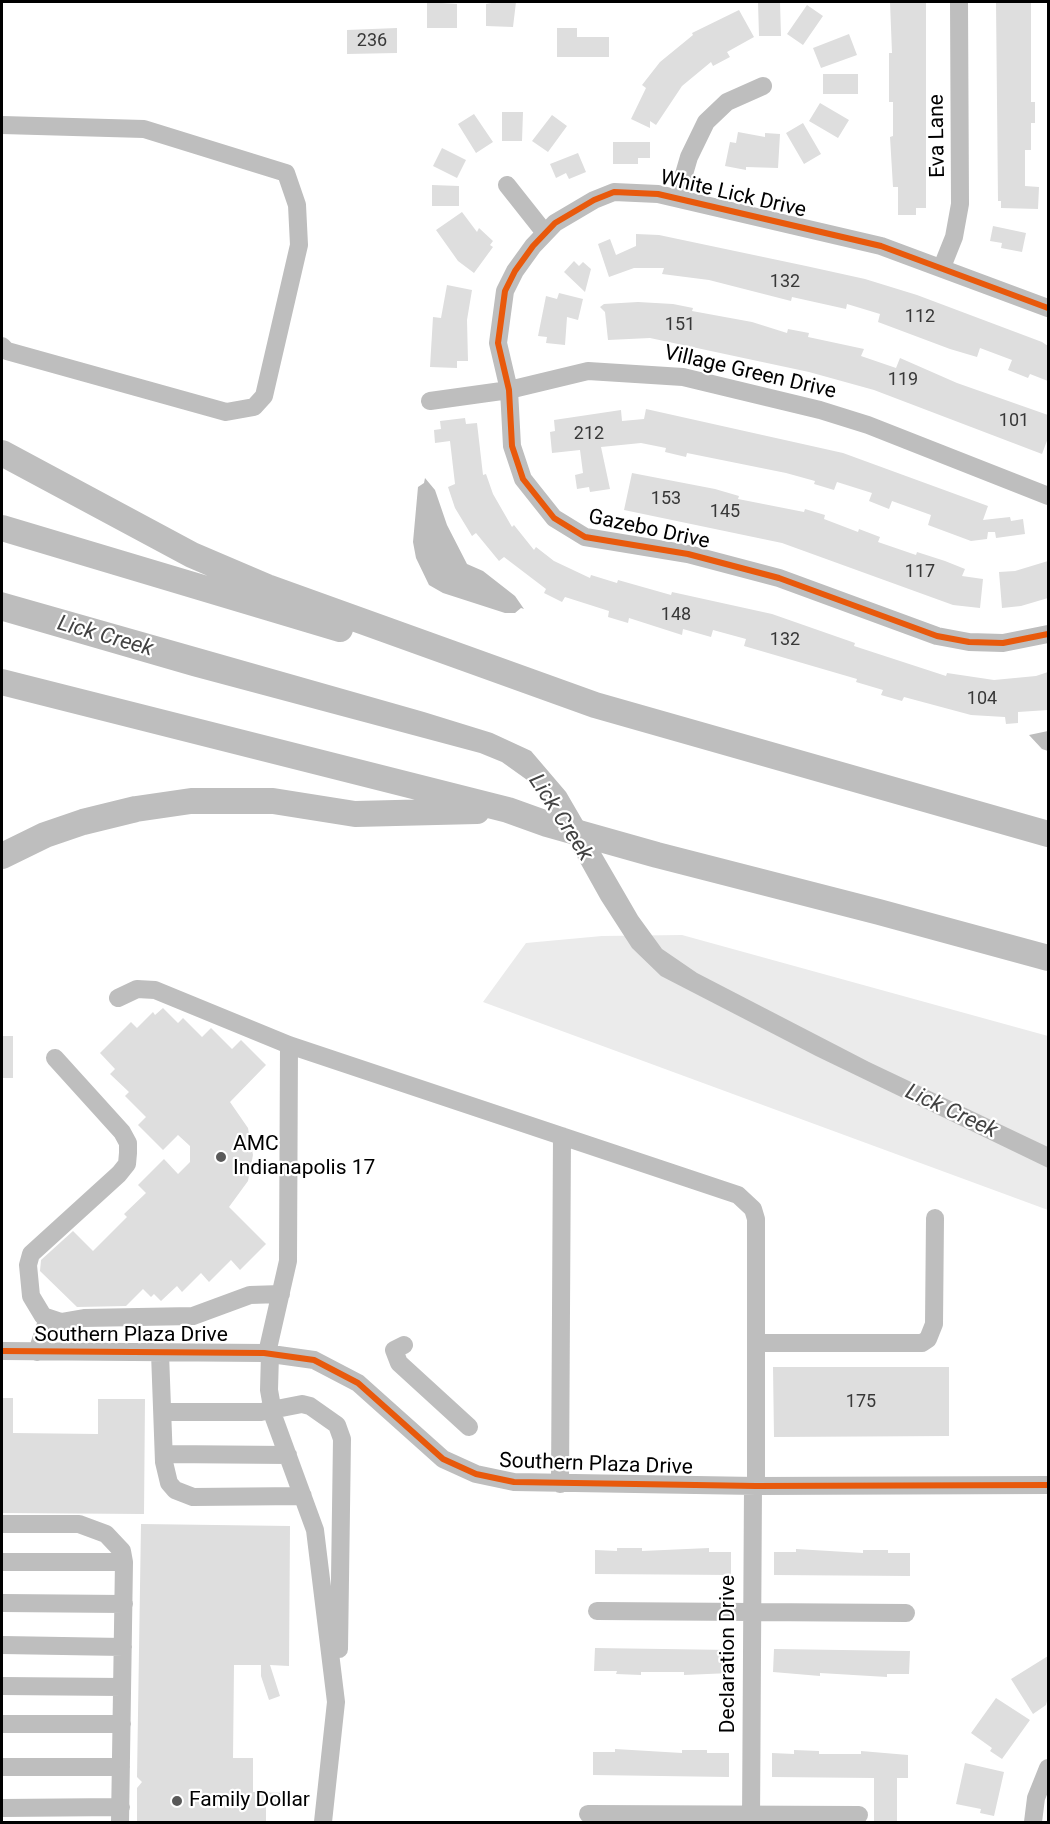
<!DOCTYPE html>
<style>
body{margin:0}
#map{position:relative;width:1050px;height:1824px;overflow:hidden;background:#fff;font-family:Roboto,sans-serif}
canvas{display:block}
.frame{position:absolute;inset:0;border:3px solid #000;pointer-events:none}
</style>
<div id="map">
<canvas width="1050" height="1824"></canvas>
<div class="frame"></div>
</div>
<script>
const ctx = document.querySelector('canvas').getContext('2d');
ctx.lineJoin = 'round';
function fill(path, color) { ctx.fillStyle = color; ctx.fill(path, 'evenodd'); }
const toPath = rows => new Path2D(rows.map(r => 'M' + r).join(''));
function stroke(path, color, width, dash) { ctx.strokeStyle = color; ctx.lineWidth = width; ctx.lineCap = dash ? 'butt' : 'round'; ctx.setLineDash(dash || []); ctx.stroke(path); }
function write(font, color, halo, rows, align = 'center') {
  ctx.font = font + ' Roboto,sans-serif'; ctx.lineWidth = 4.5; ctx.setLineDash([]); ctx.textBaseline = 'middle'; ctx.strokeStyle = halo; ctx.fillStyle = color; for (const [text, x, y, turn = 0] of rows) {
    ctx.save(); ctx.translate(x, y); ctx.rotate((+turn || 0) * Math.PI / 180); ctx.textAlign = isNaN(turn) ? turn : align; if (halo) ctx.strokeText(text, 0, 0); ctx.fillText(text, 0, 0); ctx.restore();
  }
}
const green = toPath([
 [682,935,1048,1036,1048,1210,483,1002,526,943,602,936]
]);
const water = toPath([
 [425,478,435,490,447,525,467,564,483,571,515,596,524,609,521,608,515,613,505,613,443,593,429,585,416,558,413,542,418,487,424,483],
 [2,592,424,712,492,733,531,751,566,792,638,916,662,949,697,973,869,1062,1048,1147,1048,1168,816,1056,661,976,632,948,601,900,548,805,530,782,502,762,480,753,192,676,2,621],
 [1048,731,1048,751,1042,749,1029,735]
]);
const building = toPath([
 [427,2,457,4,457,28,427,28],
 [497,2,516,2,513,27,486,26,486,4],
 [758,2,780,2,781,36,759,36],
 [890,2,926,2,926,208,916,208,916,215,898,215,898,187,893,187,890,137,893,136,893,102,889,102,889,53,892,53],
 [996,2,1031,2,1031,102,1035,102,1035,123,1031,123,1031,150,1025,150,1025,186,1039,187,1038,209,1001,208,1001,201,998,201],
 [807,5,823,16,803,45,787,34],
 [739,10,754,37,727,52,730,57,713,66,711,62,682,86,656,125,650,121,650,128,631,119,646,88,642,85,660,62,693,35,692,33],
 [397,28,397,53,347,54,347,30],
 [557,28,577,28,577,37,609,37,609,57,557,57],
 [849,34,857,55,821,68,813,48],
 [823,74,858,74,858,94,823,94],
 [820,103,849,120,838,138,809,121],
 [502,112,523,112,522,141,502,141],
 [474,114,493,142,476,153,458,124],
 [552,115,567,126,548,152,532,141],
 [803,123,821,154,804,164,786,133],
 [738,132,765,137,765,133,780,134,778,168,746,167,746,170,725,166,730,142,736,143],
 [613,142,650,142,650,158,638,158,638,164,613,164],
 [442,148,466,160,457,178,433,166],
 [578,153,586,172,569,179,566,173,556,178,550,164],
 [432,185,459,186,459,206,432,206],
 [462,212,477,232,479,228,493,241,490,245,493,247,474,273,458,261,436,230],
 [993,226,1026,233,1022,252,1001,248,1002,243,990,241],
 [636,234,659,235,806,266,865,279,917,295,1042,342,1048,346,1048,381,1030,374,1028,378,1008,370,1012,360,980,348,977,357,950,349,878,322,880,314,847,304,846,309,792,297,791,301,709,280,662,274,664,268,634,268,609,277,598,244,610,239,616,255,636,246],
 [574,261,579,266,583,262,591,269,585,292,564,272],
 [447,285,472,290,467,320,468,361,457,361,457,368,430,367,433,317,441,318],
 [559,293,583,299,578,320,567,317,565,345,546,343,547,337,538,336,546,296,557,299],
 [638,302,673,304,693,308,692,311,752,322,787,333,788,329,809,333,808,337,864,349,861,356,896,368,900,358,957,383,1048,415,1048,438,1042,454,874,390,809,372,650,338,608,340,605,312,600,307,604,304],
 [646,409,843,453,988,506,983,520,1010,517,1011,521,1023,519,1025,534,996,538,995,532,988,532,987,539,971,541,928,525,931,515,892,501,889,509,869,501,872,493,837,482,834,490,814,484,815,481,786,473,687,453,686,457,665,452,666,448,641,443,601,447,610,489,590,492,589,487,577,489,575,475,583,473,580,450,552,453,550,432,555,431,554,420,621,410,622,421,644,419],
 [465,418,466,424,477,423,483,475,486,474,493,494,512,527,514,525,534,550,536,547,554,561,590,578,591,575,617,583,618,580,671,595,672,592,772,614,855,643,854,646,946,676,947,673,994,680,1036,676,1048,672,1048,710,1018,712,1018,723,1006,724,1005,717,971,715,904,697,902,701,881,695,883,690,856,682,857,679,744,646,746,639,713,630,711,637,683,629,682,635,629,618,628,623,608,617,609,611,565,597,562,602,544,593,546,589,504,557,499,561,476,533,472,536,455,508,448,487,455,484,450,441,435,443,434,430,441,429,440,421],
 [632,473,715,489,739,496,738,499,804,512,805,509,825,515,824,519,858,532,859,529,880,537,878,542,916,555,917,552,945,561,965,569,962,576,983,579,980,608,953,605,782,543,624,510],
 [1048,561,1048,598,1021,606,1002,608,999,572,1015,571],
 [163,1008,178,1023,183,1018,202,1037,211,1028,232,1049,241,1040,266,1065,230,1102,248,1128,253,1155,248,1181,229,1207,266,1244,240,1270,231,1260,209,1282,201,1273,182,1292,177,1286,161,1301,154,1294,151,1297,143,1289,126,1306,77,1307,40,1271,41,1260,73,1231,93,1251,127,1217,124,1214,146,1193,138,1185,164,1159,178,1174,190,1162,190,1146,178,1135,163,1150,138,1125,146,1117,125,1096,129,1092,110,1074,115,1069,100,1053,131,1022,137,1028,153,1012,155,1015],
 [2,1036,13,1036,13,1078,2,1078],
 [773,1367,949,1367,949,1436,774,1437],
 [2,1398,13,1398,13,1433,98,1434,98,1399,145,1399,144,1514,2,1513],
 [141,1524,290,1526,289,1666,270,1665,280,1696,269,1700,261,1676,261,1665,234,1665,233,1758,253,1758,253,1792,289,1793,289,1805,266,1805,266,1822,137,1822,137,1788,142,1782,137,1777],
 [617,1548,642,1548,642,1551,709,1548,709,1552,731,1552,731,1575,595,1574,595,1550,617,1551],
 [796,1549,863,1553,863,1550,888,1550,888,1553,910,1553,910,1576,774,1575,774,1552,796,1552],
 [595,1648,731,1650,731,1673,684,1675,684,1672,641,1672,641,1675,616,1674,617,1671,594,1671],
 [774,1649,910,1651,909,1674,887,1674,887,1677,820,1673,820,1676,773,1672],
 [1048,1656,1048,1697,1046,1705,1033,1714,1011,1679],
 [996,1698,1030,1720,1002,1759,990,1751,992,1748,971,1733],
 [615,1749,682,1753,682,1750,707,1750,707,1753,729,1753,729,1777,593,1775,593,1752,615,1752],
 [794,1750,819,1751,819,1754,861,1754,861,1751,908,1755,908,1778,897,1778,897,1822,874,1822,874,1778,772,1777,772,1753,794,1754],
 [965,1763,1004,1772,994,1816,980,1813,981,1809,956,1804]
]);
const minor = toPath([
 [2,125,144,129,286,173,297,205,299,245,264,396,254,407,226,412,7,351,2,346],
 [507,185,545,233],
 [677,198,689,157,706,122,727,102,763,86],
 [942,267,954,237,960,204,959,2],
 [1048,308,881,246,658,194,614,192,594,200,555,223,533,246,515,271,505,291,498,343,509,390,512,446,523,479,554,518,585,537,688,554,779,578,937,636,969,642,1003,643,1048,634],
 [430,401,509,390,588,371,683,377,820,410,868,425,1048,496],
 [118,998,137,989,155,990,289,1045,738,1195,753,1209,756,1219,756,1486],
 [55,1058,122,1132,128,1143,128,1153,127,1164,119,1174,31,1254,28,1265,31,1296,43,1316,61,1322,84,1318,193,1316,250,1295,281,1294],
 [756,1343,922,1343,928,1339,934,1324,935,1218],
 [404,1345,394,1350,399,1363,469,1427],
 [2,1351,264,1353,314,1360,358,1383,443,1459,476,1474,514,1482,756,1486,1048,1485],
 [37,1352,48,1318],
 [160,1353,164,1462,169,1483,175,1490,193,1497,303,1496],
 [267,1353,288,1261,289,1045],
 [270,1354,269,1390,274,1418,315,1530,336,1702,323,1822],
 [164,1412,261,1412,302,1404,310,1406,337,1425,342,1439,339,1649],
 [164,1454,288,1455],
 [560,1484,562,1136],
 [2,1524,79,1524,106,1534,122,1551,124,1562,120,1822],
 [2,1562,124,1562],
 [2,1603,124,1604],
 [597,1611,906,1613],
 [2,1645,123,1647],
 [2,1686,122,1687],
 [2,1724,122,1724],
 [2,1767,121,1767],
 [2,1808,121,1807],
 [588,1814,859,1815],
 [751,1822,753,1486],
 [1033,1822,1036,1798,1048,1768]
]);
const highway = toPath([
 [2,453,192,555,267,587,595,705,1048,834],
 [2,528,340,629],
 [2,682,508,810,547,824,657,855,879,912,1048,958],
 [2,856,45,835,83,822,136,809,191,801,273,801,355,814,477,811]
]);
const cycleway = toPath([
 [1048,308,881,246,658,194,614,192,594,200,555,223,533,246,515,271,505,291,498,343,509,390,512,446,523,479,554,518,585,537,688,554,779,578,937,636,969,642,1003,643,1048,634],
 [2,1351,264,1353,314,1360,358,1383,443,1459,476,1474,514,1482,756,1486,1048,1485]
]);
const markers = [
 [221,1157,6,"#595959"],
 [177,1801,6,"#595959"]
];
const numberNames = [
 ["236",372,41],
 ["132",785,282],
 ["112",920,317],
 ["151",680,325],
 ["119",903,380],
 ["101",1014,421],
 ["212",589,434],
 ["153",666,499],
 ["145",725,512],
 ["117",920,572],
 ["148",676,615],
 ["132",785,640],
 ["104",982,699],
 ["175",861,1402]
];
const streetNames = [
 ["Eva Lane",938,136,-91],
 ["White Lick Drive",733,195,13],
 ["Village Green Drive",750,373,13],
 ["Gazebo Drive",649,530,12],
 ["Southern Plaza Drive",131,1336],
 ["Southern Plaza Drive",596,1465,2],
 ["Declaration Drive",729,1654,-90]
];
const poiNames = [
 ["AMC",233,1145],
 ["Indianapolis 17",233,1169],
 ["Family Dollar",189,1801]
];
const waterNames = [
 ["Lick Creek",105,637,16],
 ["Lick Creek",560,818,57],
 ["Lick Creek",951,1112,25]
];
fill(green, '#ebebeb');
fill(water, '#bdbdbd');
fill(building, '#dedede');
stroke(minor, '#bebebe', 18);
stroke(highway, '#bebebe', 26);
stroke(cycleway, '#e8590c', 6);
for (const [x, y, r, color] of markers) { const dot = new Path2D(); dot.arc(x, y, r, 0, 2 * Math.PI); ctx.fillStyle = color; ctx.fill(dot); stroke(dot, '#fff', 2); }
write('18px', '#383838', null, numberNames);
write('21px', '#000', '#fff', streetNames);
write('21px', '#000', '#fff', poiNames, 'left');
write('italic 22px', '#424242', '#fff', waterNames);
</script>
